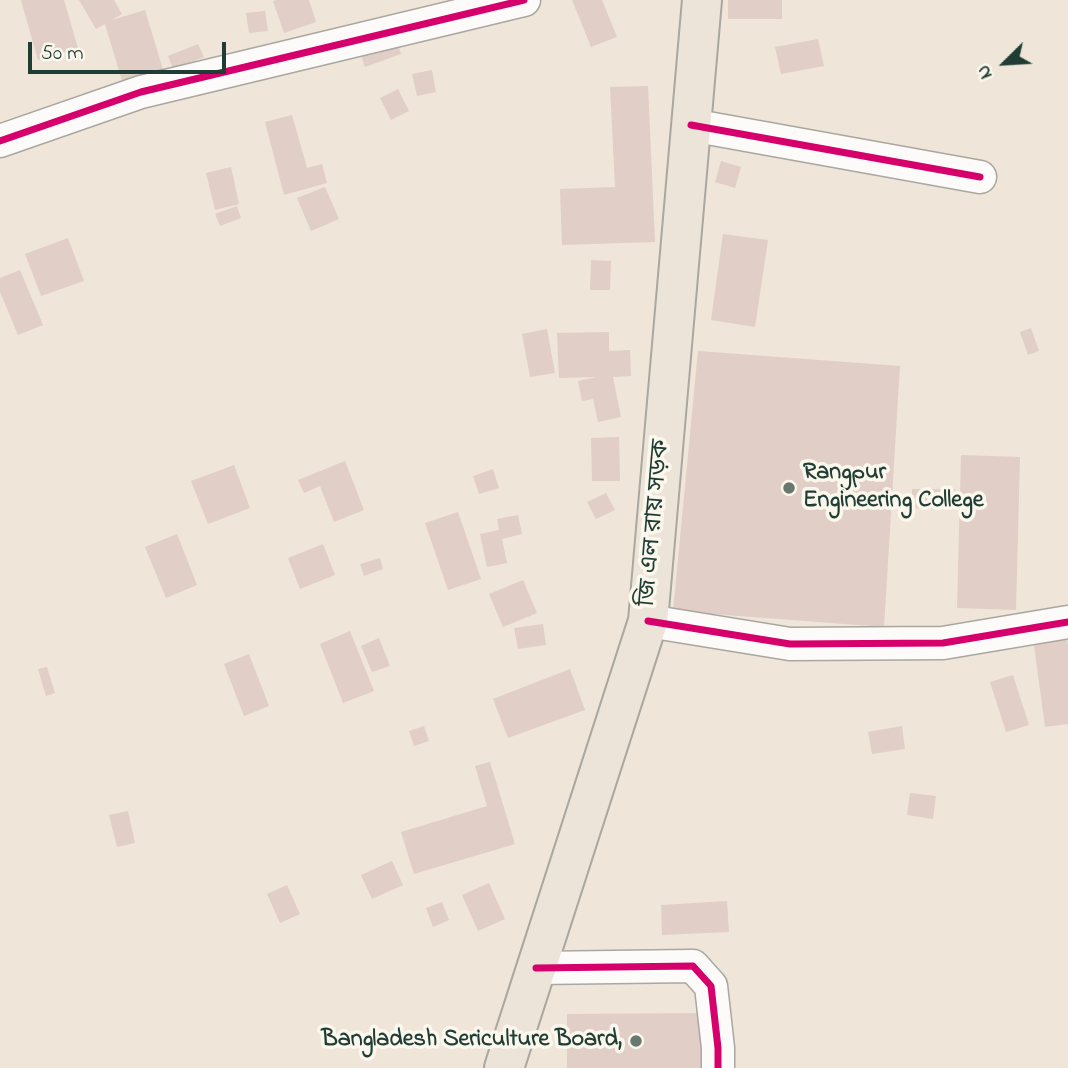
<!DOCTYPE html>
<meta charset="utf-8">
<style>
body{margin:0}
#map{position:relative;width:1068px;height:1068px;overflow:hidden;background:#efe5d9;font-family:"Indie Flower",sans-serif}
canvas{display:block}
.north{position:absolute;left:970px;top:28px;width:70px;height:70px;-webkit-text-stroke:5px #fbf7ec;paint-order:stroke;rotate:246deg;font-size:19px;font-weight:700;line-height:28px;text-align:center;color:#1f3d34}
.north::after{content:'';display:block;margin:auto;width:24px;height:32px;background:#1f3d34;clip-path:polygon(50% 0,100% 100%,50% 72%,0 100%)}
.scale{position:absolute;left:28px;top:42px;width:198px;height:32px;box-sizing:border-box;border:4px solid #1f3d34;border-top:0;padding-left:9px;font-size:21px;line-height:24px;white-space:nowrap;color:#1f3d34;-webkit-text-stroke:5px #fbf7ec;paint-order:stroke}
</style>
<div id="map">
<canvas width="1068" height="1068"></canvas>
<div class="north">N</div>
<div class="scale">50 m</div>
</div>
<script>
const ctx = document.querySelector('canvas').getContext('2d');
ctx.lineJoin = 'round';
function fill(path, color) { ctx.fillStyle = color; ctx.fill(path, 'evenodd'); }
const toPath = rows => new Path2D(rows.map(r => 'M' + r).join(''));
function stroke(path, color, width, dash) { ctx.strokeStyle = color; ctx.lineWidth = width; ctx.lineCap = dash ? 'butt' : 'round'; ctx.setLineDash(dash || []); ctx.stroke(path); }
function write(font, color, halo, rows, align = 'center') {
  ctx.font = font + ' "Indie Flower","Noto Sans Bengali",sans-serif'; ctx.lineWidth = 7; ctx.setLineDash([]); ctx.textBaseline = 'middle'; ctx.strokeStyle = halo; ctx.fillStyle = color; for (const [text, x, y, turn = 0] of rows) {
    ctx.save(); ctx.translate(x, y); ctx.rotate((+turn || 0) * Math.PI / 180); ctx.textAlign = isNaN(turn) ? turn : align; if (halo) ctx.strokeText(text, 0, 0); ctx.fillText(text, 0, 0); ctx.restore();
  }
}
const building = toPath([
 [21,0,64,0,78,48,38,60],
 [79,0,114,0,122,14,112,20,145,10,164,73,123,84,105,24,96,29],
 [276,0,309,0,316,22,284,33,273,1],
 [572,0,602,0,617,37,591,47],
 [728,0,782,0,782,19,728,19],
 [265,11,268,31,249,33,246,13],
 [353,31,397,42,401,54,365,67],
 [818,39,824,66,781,74,775,47],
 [198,44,204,57,173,69,168,56],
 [432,70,436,92,417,96,412,74],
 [648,86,655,242,562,245,560,189,615,187,610,87],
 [398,89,409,111,391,120,380,98],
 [292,115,307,168,322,164,327,183,284,195,265,122],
 [721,161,741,167,735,188,715,182],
 [231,167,239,204,215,210,206,173],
 [325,187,339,219,311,231,297,198],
 [237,206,241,218,220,226,215,214],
 [723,234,768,240,755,327,711,320],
 [68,238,84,281,41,296,25,254],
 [591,260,611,261,610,290,590,290],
 [20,270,43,325,18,335,0,292,0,278],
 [1031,328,1039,351,1028,355,1020,332],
 [547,329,555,373,530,377,522,334],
 [609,332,609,351,630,350,631,376,613,377,621,417,598,422,593,399,582,401,578,381,597,377,559,378,557,333],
 [698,351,900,366,884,627,673,611],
 [619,437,620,481,592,481,591,438],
 [961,455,1020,457,1016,610,957,608],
 [345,461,364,510,334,522,320,486,304,493,298,480],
 [234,465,250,508,208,524,191,481],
 [493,469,499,488,479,494,473,476],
 [912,489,955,489,955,509,912,508],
 [606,493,615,510,596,519,587,502],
 [458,512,481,579,448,590,425,523],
 [518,515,522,534,502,539,507,563,487,567,480,534,499,530,497,519],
 [177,534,197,585,166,598,145,547],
 [323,544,335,575,300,589,288,558],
 [380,558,383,569,364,576,360,564],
 [523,580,537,613,503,627,489,594],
 [543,624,546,645,518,649,514,628],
 [350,631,374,691,343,703,320,644],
 [1066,634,1068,646,1068,724,1045,727,1033,638],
 [379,638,390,666,372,672,361,646],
 [249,654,269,706,244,716,224,664],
 [47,667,55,693,46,696,38,669],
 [570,669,585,710,508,738,493,699],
 [1013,675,1029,725,1006,732,990,682],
 [424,726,429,741,414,746,409,731],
 [902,726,905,749,872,754,868,732],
 [490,762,515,844,414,874,401,832,487,806,475,766],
 [910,793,936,796,933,819,907,815],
 [128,811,135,843,117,847,109,815],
 [392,861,403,885,372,899,361,875],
 [489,883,505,919,478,931,462,895],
 [287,885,300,914,280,923,267,894],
 [727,901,729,932,662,935,661,905],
 [442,902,449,920,433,927,426,908],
 [704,1013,705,1068,567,1068,567,1014]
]);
const minor = toPath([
 [691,125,980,177],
 [0,141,141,92,524,0],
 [648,621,790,644,943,643,1068,622],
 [536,968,693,966,711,986,718,1048,718,1068]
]);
const major = toPath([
 [504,1068,648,621,702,0]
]);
const cycleway = toPath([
 [691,125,980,177],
 [0,141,141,92,524,0],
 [648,621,790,644,943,643,1068,622],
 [536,968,693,966,711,986,718,1048,718,1068]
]);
const markers = [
 [789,488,7,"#68786e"],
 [636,1041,7,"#68786e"]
];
const poiNames = [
 ["Rangpur",803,474],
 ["Engineering College",803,502],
 ["Bangladesh Sericulture Board,",622,1041,"right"]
];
const streetNames = [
 ["জি এল রায় সড়ক",656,523,-85]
];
fill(building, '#e1cec7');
stroke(minor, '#a9a79f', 35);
stroke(major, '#a9a79f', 42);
stroke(minor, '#fdfbf9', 32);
stroke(major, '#ece3d9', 38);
stroke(cycleway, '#d6006c', 7);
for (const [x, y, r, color] of markers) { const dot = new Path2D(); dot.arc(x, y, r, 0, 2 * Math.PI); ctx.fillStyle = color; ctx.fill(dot); stroke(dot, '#fbf7ec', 2.5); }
write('bold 24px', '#1f3d34', '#fbf7ec', poiNames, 'left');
write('24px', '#1f3d34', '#fbf7ec', streetNames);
</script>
